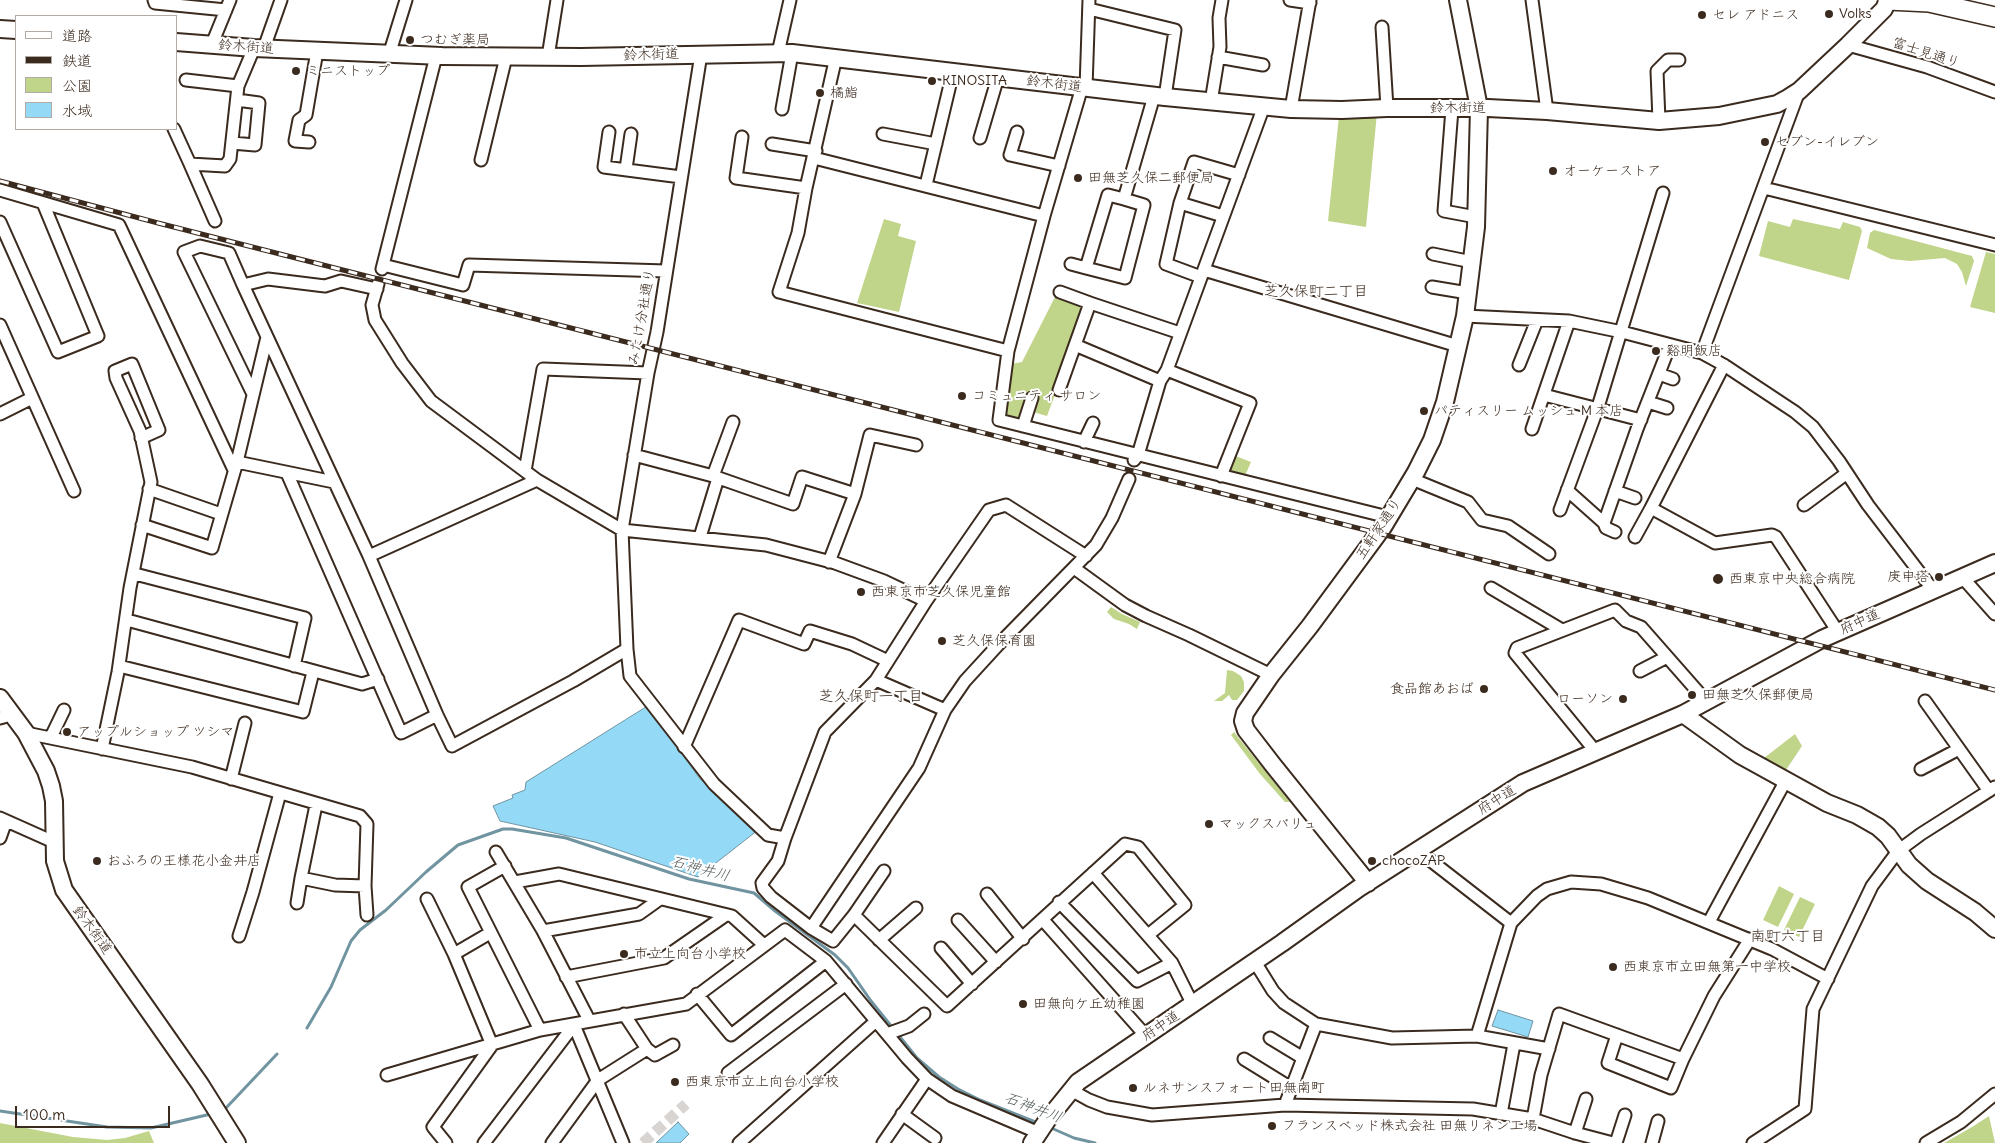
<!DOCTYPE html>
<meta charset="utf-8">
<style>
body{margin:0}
#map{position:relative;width:1995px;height:1143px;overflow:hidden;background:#fff;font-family:Delius,"Klee One",sans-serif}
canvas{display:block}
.legend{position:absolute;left:15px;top:15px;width:162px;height:115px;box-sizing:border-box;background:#fff;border:1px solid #b1aaa5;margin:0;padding:6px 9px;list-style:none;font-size:15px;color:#3b2a1e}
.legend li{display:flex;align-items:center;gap:10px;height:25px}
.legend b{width:25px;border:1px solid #b1aaa5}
.scale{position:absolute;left:15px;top:1106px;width:155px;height:22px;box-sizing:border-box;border:2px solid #3b2a1e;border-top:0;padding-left:6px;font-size:15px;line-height:18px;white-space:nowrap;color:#3b2a1e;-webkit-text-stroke:4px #fff;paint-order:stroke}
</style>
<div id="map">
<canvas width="1995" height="1143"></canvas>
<ul class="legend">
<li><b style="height:6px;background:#fff"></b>道路</li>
<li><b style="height:6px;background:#3b2a1e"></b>鉄道</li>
<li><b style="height:14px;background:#c1d58a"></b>公園</li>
<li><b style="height:14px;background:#94daf6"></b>水域</li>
</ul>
<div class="scale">100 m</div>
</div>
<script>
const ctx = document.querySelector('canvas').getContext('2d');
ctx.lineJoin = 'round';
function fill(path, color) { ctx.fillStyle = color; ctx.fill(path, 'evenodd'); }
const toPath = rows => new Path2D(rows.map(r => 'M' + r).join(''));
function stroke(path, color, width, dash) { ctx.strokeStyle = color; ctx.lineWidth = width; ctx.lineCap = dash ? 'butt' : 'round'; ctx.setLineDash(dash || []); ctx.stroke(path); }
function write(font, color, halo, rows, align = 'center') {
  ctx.font = font + ' Delius,"Klee One",sans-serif'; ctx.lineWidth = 4; ctx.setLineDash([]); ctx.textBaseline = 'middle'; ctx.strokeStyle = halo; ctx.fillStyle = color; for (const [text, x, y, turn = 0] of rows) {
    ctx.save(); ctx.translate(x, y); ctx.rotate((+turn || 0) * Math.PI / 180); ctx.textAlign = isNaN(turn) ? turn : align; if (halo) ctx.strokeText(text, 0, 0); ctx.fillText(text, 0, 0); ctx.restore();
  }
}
const green = toPath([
 [1377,113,1366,227,1328,221,1339,116],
 [884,219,901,224,898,236,916,241,899,312,857,303],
 [1793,219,1840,229,1843,222,1860,227,1862,231,1849,280,1759,256,1768,221,1790,227],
 [1874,230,1972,256,1974,261,1966,286,1962,272,1957,264,1945,258,1910,261,1891,259,1867,248,1870,233],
 [1986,252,1995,254,1995,313,1970,307],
 [1056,295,1088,306,1047,416,1026,410,1022,424,1002,418,1011,364,1022,362],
 [1233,455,1251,462,1244,478,1228,474],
 [1111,607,1122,614,1140,622,1137,629,1129,624,1114,619,1107,612],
 [1227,670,1233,671,1241,676,1244,682,1244,691,1237,700,1232,700,1229,695,1222,701,1214,701,1225,693],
 [1234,732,1290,802,1285,802,1260,774,1231,735],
 [1795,734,1802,746,1786,770,1764,758],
 [1779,886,1794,894,1778,927,1763,920],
 [1800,897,1815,904,1799,937,1784,930],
 [1989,1116,1995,1143,1944,1143,1972,1127],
 [0,1123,73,1137,107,1140,125,1138,149,1131,154,1143,0,1143]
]);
const water = toPath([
 [649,705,700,779,758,830,698,877,595,842,500,821,493,806,513,798,512,795,525,790,526,782,649,705],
 [1498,1010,1533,1021,1528,1037,1492,1026,1498,1010],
 [678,1122,689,1134,680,1143,656,1143,678,1122]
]);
const stream = toPath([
 [307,1028,331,987,351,941,360,930,386,910,426,872,458,845,503,829,512,829,566,838,689,879,754,893,775,911,835,955,848,968,871,1001,917,1058,939,1077,958,1089,980,1100,1038,1123],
 [222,1110,226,1108,277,1054],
 [0,1111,107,1127,151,1128,211,1114],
 [1049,1127,1074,1138,1095,1143]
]);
const streetTunnel = toPath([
 [643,1143,686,1104]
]);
const street = toPath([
 [154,0,155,3,226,10],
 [1290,0,1310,3],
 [1532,0,1547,111],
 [1089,9,1175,30,1165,97],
 [1382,27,1387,108],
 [212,44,230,0],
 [1848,45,1927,67,1995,92],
 [264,48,281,0],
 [778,53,790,0],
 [701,54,657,332,648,373,622,530,627,649,630,676,714,784,768,835,785,838],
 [389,55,406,0],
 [548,57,557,0],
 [836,57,806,188,798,233,779,292,1008,351,999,420,1388,517],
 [1218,57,1263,65],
 [186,80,238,86],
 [1086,88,1089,0],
 [1211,102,1220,47,1219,18,1222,0],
 [782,109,792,53],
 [1291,109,1310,0],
 [1452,109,1444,211,1476,217],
 [1659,121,1657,71,1668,60,1679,60],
 [174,129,190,164],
 [609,132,604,167,681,177],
 [1017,132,1010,155,1059,166],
 [883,134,936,144],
 [742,137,736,178,806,188],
 [980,138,998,77],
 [309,142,295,141,299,120,306,115,317,51],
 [232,143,255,145,259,103,237,100],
 [772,144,816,151],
 [814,158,1044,216],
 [481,160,506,57],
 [626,169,631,134],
 [926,185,953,72],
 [1764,188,1995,245],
 [0,190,119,225,234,470],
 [1124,199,1108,195,1086,268,1125,278,1144,205,1124,199,1154,96],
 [1180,203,1223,216],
 [215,221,190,164,225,166,230,159,238,86,254,48],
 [0,222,58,352,98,336,43,203],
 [1433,254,1472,262],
 [1071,264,1086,268],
 [383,265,463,285,469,265,666,271],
 [382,269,436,56],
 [1204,270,1458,346],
 [1201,277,1166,264,1180,203,1194,162,1239,175],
 [378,284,372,305,375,320,402,363,431,401,537,480,622,530,766,545,835,563,884,581,926,601],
 [243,285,229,253,200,246,184,252,252,392],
 [1432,287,1468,293],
 [377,289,341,281,325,286,268,279,243,285,369,556,437,715,452,746,573,681,627,649],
 [1060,292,1090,303],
 [1465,316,1569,321,1622,332,1702,353,1724,365,1795,412,1813,427,1839,461,1868,505,1933,590],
 [0,325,74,491],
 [1075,345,1160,381],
 [1008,351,1044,216,1082,87],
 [1702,353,1799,91],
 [1519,365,1537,320],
 [1724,365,1651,508,1715,543,1772,535,1776,537,1838,632],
 [1167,370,1250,403,1221,476],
 [1659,374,1673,379],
 [1059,390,1090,303,1180,333],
 [1544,395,1641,420],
 [1648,402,1667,408],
 [0,414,32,398],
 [1023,426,1032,398],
 [1532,429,1569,321],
 [1084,442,1093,423],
 [634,455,713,476,793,504,802,477,855,494],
 [1134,460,1138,455,1160,381,1167,370,1264,106],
 [237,462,334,482],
 [525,471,543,369,648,373],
 [287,473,401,733,437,715],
 [713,476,733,422],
 [1412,479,1468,502,1482,520,1508,526,1549,554],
 [149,489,221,514],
 [1567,490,1604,523,1606,528,1615,532],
 [1615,491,1635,498],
 [1804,505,1847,473],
 [1560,510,1598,407,1663,193],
 [1604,523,1637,429,1670,345],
 [142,525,212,548,237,462,267,337],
 [700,537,718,478],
 [1635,537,1651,508],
 [369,556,537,480],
 [829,562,855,494,870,435,916,445],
 [1074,568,1125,605,1146,616,1189,635,1271,675],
 [135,574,305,618,294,666],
 [1963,578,1995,614],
 [1491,588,1562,630],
 [127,620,362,684,378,679],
 [119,666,303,712,313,672],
 [1640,671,1667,657],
 [876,680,945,710],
 [1925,701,1989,791],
 [0,718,11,715],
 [26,733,192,767,360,816,367,824,365,886,367,915],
 [51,737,64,710],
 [684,747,739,620,804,644,810,631,852,644,888,661],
 [102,749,118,672,130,588,151,482,140,431,116,378,115,371,132,364,159,430,141,438],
 [1596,752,1515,653,1517,648,1615,610,1626,621,1641,627,1706,701],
 [1921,769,1959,749],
 [231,779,245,723],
 [0,818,56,843],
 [0,838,6,821],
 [1417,850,1511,923],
 [496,852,543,931,589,1020],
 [505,866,468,887,540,1030],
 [884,871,854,915,833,941,811,928,771,897,763,888,762,883,778,861,785,838,825,732,876,680,926,601,989,510,1006,505,1086,556],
 [1093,873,1172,963,1193,1005],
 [301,878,316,805],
 [515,882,559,874,732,916,764,945],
 [987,894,1023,939],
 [427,899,454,954,492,1045,433,1127,446,1143],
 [1059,902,1137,981,1172,963],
 [297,903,301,878,335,885,365,886],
 [854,915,947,1006,1125,844,1138,847,1185,905,1148,935],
 [958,920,996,962],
 [1043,920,1146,1036],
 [1709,922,1786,780],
 [811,928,919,768,945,710,965,681,998,645,1096,545,1112,518,1129,479],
 [543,931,639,914,660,899],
 [239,936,253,892,280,793],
 [879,940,916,908],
 [941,948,972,984],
 [454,954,490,933],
 [1255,962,1273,991,1284,1003,1316,1024,1392,1038,1477,1036,1549,1049],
 [566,977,664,958,726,915],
 [697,994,731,1035,826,961],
 [574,1025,623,1143],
 [887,1034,909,1026,924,1014],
 [1617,1035,1608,1063,1671,1088,1683,1059],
 [1477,1036,1511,923,1537,896,1547,889,1571,882,1601,884,1648,898,1772,949,1828,979],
 [1270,1038,1303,1058],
 [647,1049,655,1055,673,1045],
 [1244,1059,1291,1088],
 [728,1073,846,984],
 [387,1075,540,1030,686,1004,785,930,826,961,907,1058,927,1079,952,1096,1039,1133],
 [1071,1090,1089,1100,1107,1107,1152,1115,1285,1105,1473,1109,1533,1119,1575,1133,1613,1143],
 [1285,1105,1316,1024],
 [902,1114,935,1138],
 [1501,1114,1514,1044],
 [1533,1119,1541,1075,1559,1014,1683,1059,1714,996,1750,939],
 [1575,1133,1586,1099],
 [484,1143,574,1025],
 [552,1143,598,1080,647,1049,624,1014],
 [739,1143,876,1021],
 [883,1143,927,1079],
 [1616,1143,1625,1115],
 [1652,1143,1658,1121],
 [1753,1143,1805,1109,1813,1009,1872,886,1898,851,1921,834,1995,787],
 [1926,1143,1961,1122,1995,1094]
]);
const secondary = toPath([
 [0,29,16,30],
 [176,42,254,48,442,56,581,57,792,53,1165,97,1291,109,1342,110,1387,108,1488,108,1547,111,1659,121,1719,116,1777,104,1788,98,1799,91,1848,45,1884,9,1888,0],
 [0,698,26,733,46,771,51,786,54,801,55,861,64,890,200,1084,237,1143],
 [1683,714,1740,755,1827,803,1857,815,1878,827,1888,836,1909,865,1927,881,1975,912,1995,929],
 [1368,883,1273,765,1246,730,1243,721,1245,713,1271,675,1310,626,1383,527,1416,472,1432,440,1445,402,1465,316,1476,227,1479,108,1458,0],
 [1032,1143,1048,1119,1078,1082,1282,943,1359,888,1523,783,1683,714,1822,639,1995,563]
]);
const primary = toPath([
 [1888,0,1929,2,1995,17]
]);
const rail = toPath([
 [0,181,158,223,1995,690]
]);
const markers = [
 [1829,14,5,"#3b2a1e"],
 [1702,15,5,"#3b2a1e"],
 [410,40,5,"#3b2a1e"],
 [296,71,5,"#3b2a1e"],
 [932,81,5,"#3b2a1e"],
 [820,93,5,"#3b2a1e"],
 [1765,142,5,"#3b2a1e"],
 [1553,171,5,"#3b2a1e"],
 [1078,178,5,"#3b2a1e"],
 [1656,351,5,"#3b2a1e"],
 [962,396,5,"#3b2a1e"],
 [1424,411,5,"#3b2a1e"],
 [1939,577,5,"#3b2a1e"],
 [1718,579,6,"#3b2a1e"],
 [861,592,5,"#3b2a1e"],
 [942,641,5,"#3b2a1e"],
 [1484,689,5,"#3b2a1e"],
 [1692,695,5,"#3b2a1e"],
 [1623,699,5,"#3b2a1e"],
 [67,732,5,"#3b2a1e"],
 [1209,824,5,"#3b2a1e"],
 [97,861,5,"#3b2a1e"],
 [1372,861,5,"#3b2a1e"],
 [624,954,5,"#3b2a1e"],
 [1613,967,5,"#3b2a1e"],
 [1023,1004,5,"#3b2a1e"],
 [675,1082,5,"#3b2a1e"],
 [1133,1088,5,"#3b2a1e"],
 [1272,1126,5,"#3b2a1e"]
];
const poiNames = [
 ["Volks",1839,14],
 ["セレ アドニス",1712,15],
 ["つむぎ薬局",420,40],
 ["ミニストップ",306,71],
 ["KINOSITA",942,81],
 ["橘鮨",830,93],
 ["セブン-イレブン",1775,142],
 ["オーケーストア",1563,171],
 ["田無芝久保二郵便局",1088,178],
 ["谿明飯店",1666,351],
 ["コミュニティ サロン",972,396],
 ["パティスリー ムッシュ M 本店",1434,411],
 ["庚申塔",1929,577,"right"],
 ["西東京中央総合病院",1729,579],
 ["西東京市芝久保児童館",871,592],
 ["芝久保保育園",952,641],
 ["食品館あおば",1474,689,"right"],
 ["田無芝久保郵便局",1702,695],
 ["ローソン",1613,699,"right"],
 ["アップルショップ ツシマ",77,732],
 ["マックスバリュ",1219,824],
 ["おふろの王様花小金井店",107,861],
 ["chocoZAP",1382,861],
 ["市立上向台小学校",634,954],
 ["西東京市立田無第一中学校",1623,967],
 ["田無向ケ丘幼稚園",1033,1004],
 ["西東京市立上向台小学校",685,1082],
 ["ルネサンスフォート田無南町",1143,1088],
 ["フランスベッド株式会社 田無リネン工場",1282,1126]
];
const streetNames = [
 ["鈴木街道",246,47,4],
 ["富士見通り",1926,53,18],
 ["鈴木街道",651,55,-2],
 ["鈴木街道",1054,84,7],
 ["鈴木街道",1458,108],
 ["みたけ分社通り",642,317,-80],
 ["五軒家通り",1379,529,-56],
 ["府中道",1860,622,-24],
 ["府中道",1497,800,-32],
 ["鈴木街道",92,930,54],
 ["府中道",1161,1026,-34]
];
const neighbourhoodNames = [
 ["芝久保町二丁目",1316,292],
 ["芝久保町一丁目",871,697],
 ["南町六丁目",1788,937]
];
const waterNames = [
 ["石神井川",700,869,15],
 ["石神井川",1033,1108,21]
];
fill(green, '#c1d58a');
fill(water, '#94daf6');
stroke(water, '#7094a0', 1);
stroke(stream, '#7094a0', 3);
stroke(streetTunnel, '#d8d4d2', 11, [11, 5.5]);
stroke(street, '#3b2a1e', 15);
stroke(secondary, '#3b2a1e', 20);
stroke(primary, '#3b2a1e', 22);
stroke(street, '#fff', 11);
stroke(secondary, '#fff', 16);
stroke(primary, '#fff', 19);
stroke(rail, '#3b2a1e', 5);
stroke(rail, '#fff', 3, [9]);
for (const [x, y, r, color] of markers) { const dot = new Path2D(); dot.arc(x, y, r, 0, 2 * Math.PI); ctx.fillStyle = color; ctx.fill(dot); stroke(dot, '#fff', 2); }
write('14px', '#3b2a1e', '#fff', poiNames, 'left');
write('14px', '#3b2a1e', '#fff', streetNames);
write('15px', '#3b2a1e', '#fff', neighbourhoodNames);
write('italic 15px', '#565f5f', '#fff', waterNames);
</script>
